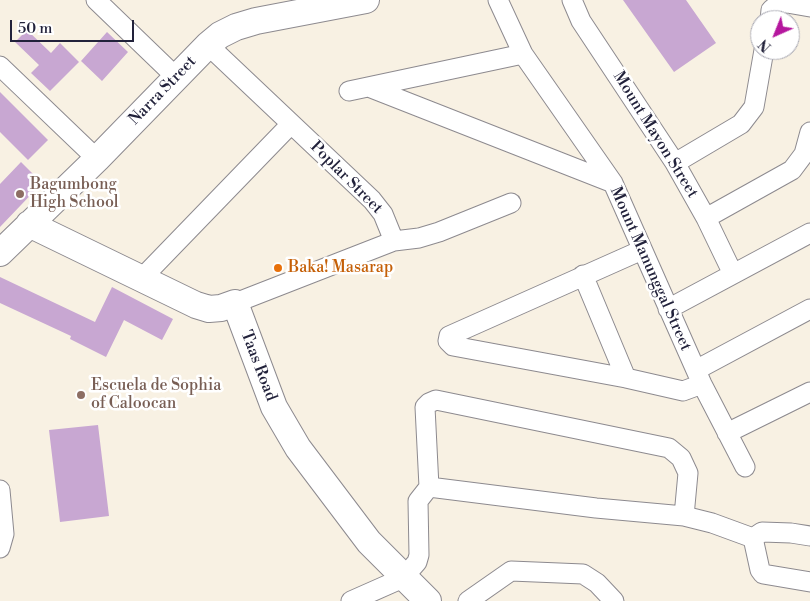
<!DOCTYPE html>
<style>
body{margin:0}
#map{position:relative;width:810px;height:601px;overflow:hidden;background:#f8f1e3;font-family:"Libre Bodoni",serif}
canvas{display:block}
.north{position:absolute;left:750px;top:10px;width:50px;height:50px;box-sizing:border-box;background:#fff;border:1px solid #a7a7b1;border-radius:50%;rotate:224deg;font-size:14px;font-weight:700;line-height:20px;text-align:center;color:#22223b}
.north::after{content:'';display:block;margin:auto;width:18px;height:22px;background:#b5179e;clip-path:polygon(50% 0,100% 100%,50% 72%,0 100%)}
.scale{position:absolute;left:10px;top:20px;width:124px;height:22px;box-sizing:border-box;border:2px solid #22223b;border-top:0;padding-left:6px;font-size:15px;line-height:18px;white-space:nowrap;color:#22223b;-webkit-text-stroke:4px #fff;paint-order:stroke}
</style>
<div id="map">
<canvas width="810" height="601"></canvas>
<div class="north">N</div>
<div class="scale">50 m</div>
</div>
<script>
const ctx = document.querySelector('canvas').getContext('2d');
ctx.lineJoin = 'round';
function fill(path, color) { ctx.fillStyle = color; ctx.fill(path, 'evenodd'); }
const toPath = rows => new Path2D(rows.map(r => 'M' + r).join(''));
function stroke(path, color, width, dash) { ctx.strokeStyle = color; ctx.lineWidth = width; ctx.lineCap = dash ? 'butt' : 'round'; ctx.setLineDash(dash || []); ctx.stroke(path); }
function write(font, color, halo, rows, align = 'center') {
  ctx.font = font + ' "Libre Bodoni",serif'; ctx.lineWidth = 5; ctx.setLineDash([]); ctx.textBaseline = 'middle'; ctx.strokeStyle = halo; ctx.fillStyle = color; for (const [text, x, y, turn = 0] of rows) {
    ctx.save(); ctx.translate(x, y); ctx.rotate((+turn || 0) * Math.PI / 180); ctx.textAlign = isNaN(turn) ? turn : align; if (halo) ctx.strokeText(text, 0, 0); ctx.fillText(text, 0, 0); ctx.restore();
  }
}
const building = toPath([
 [623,0,686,0,716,43,674,72],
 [27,30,51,53,60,43,79,62,50,91,31,73,39,65,15,42],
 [107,32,128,52,102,81,81,61],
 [0,92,48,140,28,160,0,132],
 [21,162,42,183,0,227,0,184],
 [0,277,95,322,112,287,173,319,162,340,124,320,106,357,70,339,71,336,0,303],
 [98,425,109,516,60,522,49,430]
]);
const street = toPath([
 [96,0,176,77],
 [498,0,523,54,613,183,702,384,745,467],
 [572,0,581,21,675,163,706,218,733,274],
 [770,20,771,10,778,4,787,3,810,7],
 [208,45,372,200,383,214,394,241],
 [0,66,97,159],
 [371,88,613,183],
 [349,91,523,54],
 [675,163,741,124,754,107,764,50],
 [706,218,792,170,804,154,810,132],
 [642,250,449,336,448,341,453,346,626,378,683,391,702,384],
 [583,275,626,378],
 [142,278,291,124],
 [235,303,394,241,419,238,439,232,511,203],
 [668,309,810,233],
 [696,370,810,309],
 [727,433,810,392],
 [429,487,596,508,684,516,712,523,753,538,760,570,763,574,810,582],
 [0,490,4,534,0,548],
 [753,538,762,532,791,533,810,536],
 [351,601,403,578,417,562,419,555,418,501,429,487,425,407,429,403,436,400,669,448,681,458,688,473,684,516],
 [468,601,511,571,583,574,597,583,614,601]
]);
const secondary = toPath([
 [29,224,196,305,209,309,221,308,235,303,274,407,298,448,369,542,428,601],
 [0,253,97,159,208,45,220,35,236,27,256,21,366,0]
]);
const markers = [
 [20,194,5,"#8d6e63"],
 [278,268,5,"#e8710a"],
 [81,395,5,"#8d6e63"]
];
const streetNames = [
 ["Narra Street",163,91,-46],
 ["Mount Mayon Street",655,135,58],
 ["Poplar Street",346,178,45],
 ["Mount Manunggal Street",650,269,66],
 ["Taas Road",258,366,69]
];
const educationNames = [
 ["Bagumbong",30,185],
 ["High School",30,203],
 ["Escuela de Sophia",91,386],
 ["of Caloocan",91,404]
];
const foodNames = [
 ["Baka! Masarap",288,268]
];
fill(building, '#c8a7d2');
stroke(street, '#8d8a8f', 21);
stroke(secondary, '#8d8a8f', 28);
stroke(street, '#fff', 19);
stroke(secondary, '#fff', 26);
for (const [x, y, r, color] of markers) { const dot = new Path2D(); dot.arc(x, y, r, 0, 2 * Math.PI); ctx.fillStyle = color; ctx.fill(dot); stroke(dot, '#fff', 2); }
write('16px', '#22223b', '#fff', streetNames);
write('16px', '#785e54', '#fff', educationNames, 'left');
write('16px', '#c56008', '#fff', foodNames, 'left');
</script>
